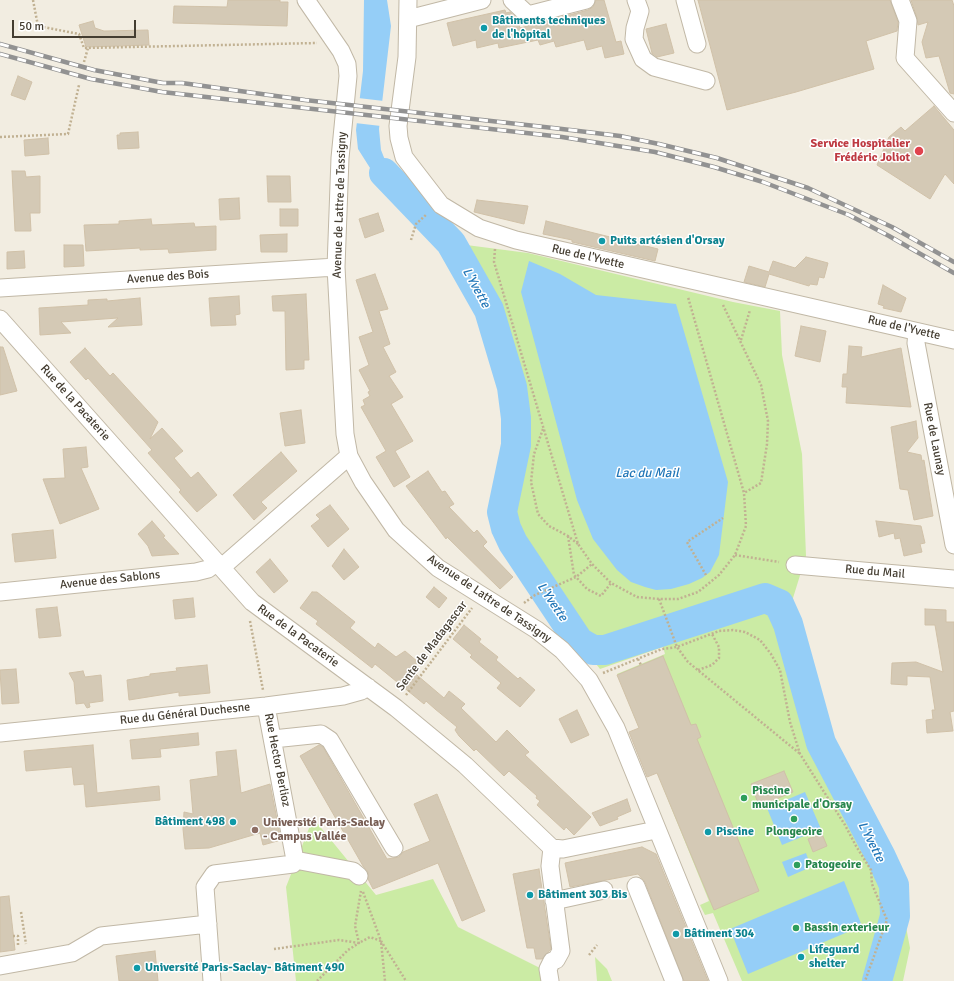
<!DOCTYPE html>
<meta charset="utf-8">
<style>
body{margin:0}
#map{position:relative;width:954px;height:981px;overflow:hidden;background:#f2ede1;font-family:Signika,sans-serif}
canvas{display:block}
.scale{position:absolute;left:12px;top:20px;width:124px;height:18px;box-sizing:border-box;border:2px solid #443d31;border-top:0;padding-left:5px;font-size:12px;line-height:14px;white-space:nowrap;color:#443d31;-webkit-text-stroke:3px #fff;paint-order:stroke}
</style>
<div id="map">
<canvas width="954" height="981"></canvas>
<div class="scale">50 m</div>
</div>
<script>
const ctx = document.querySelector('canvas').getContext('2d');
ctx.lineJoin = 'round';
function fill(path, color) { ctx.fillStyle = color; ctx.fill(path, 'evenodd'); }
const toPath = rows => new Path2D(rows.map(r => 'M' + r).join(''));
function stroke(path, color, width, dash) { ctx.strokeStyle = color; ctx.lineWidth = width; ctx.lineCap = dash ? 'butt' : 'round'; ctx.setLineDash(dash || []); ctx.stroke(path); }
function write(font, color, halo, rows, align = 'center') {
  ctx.font = font + ' Signika,sans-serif'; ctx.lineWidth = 3; ctx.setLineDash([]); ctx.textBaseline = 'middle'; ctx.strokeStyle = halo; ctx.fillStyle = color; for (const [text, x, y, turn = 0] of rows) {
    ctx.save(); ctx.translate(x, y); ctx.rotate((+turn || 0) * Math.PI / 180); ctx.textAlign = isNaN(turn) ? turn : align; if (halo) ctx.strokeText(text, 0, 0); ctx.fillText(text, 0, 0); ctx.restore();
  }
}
const green = toPath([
 [451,243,528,253,733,302,780,311,782,355,802,454,806,556,793,598,798,648,827,739,872,823,898,884,910,948,903,981,742,981,713,913,705,915,700,905,709,901,617,674,665,654,663,647,600,669,579,642,506,528,506,489,516,445,512,387,489,310],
 [313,818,376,895,433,879,458,927,542,969,544,981,296,981,286,887],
 [595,957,607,969,612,981,597,981]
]);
const water = toPath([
 [364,0,387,0,391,26,379,129,381,150,389,170,418,195,408,208,377,179,358,149,356,130,363,71],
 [529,261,560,274,596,295,676,304,728,482,719,555,710,572,702,578,689,584,671,589,656,590,645,587,631,582,617,570,593,539,577,500,521,292],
 [805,792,821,829,782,845,767,808],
 [806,853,811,867,788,877,782,862],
 [844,881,862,926,748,974,730,929]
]);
const pier = toPath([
 [358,98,384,101,381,126,355,123]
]);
const river = toPath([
 [384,173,451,243,489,310,512,387,516,418,516,445,502,512,506,528,513,543,579,642,593,650,605,650,765,598,779,604,788,624,821,743,881,857,894,885,895,916,877,981]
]);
const building = toPath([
 [228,0,280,0,280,2,288,2,287,26,173,23,174,6,227,7,228,0],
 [596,0,604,0,616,42,621,41,624,54,605,58,602,46,587,50,584,40,556,47,554,41,540,45,538,40,499,48,498,43,477,48,476,40,453,46,447,23,505,10,506,13,510,12,517,18,520,28,588,10,593,7,596,0],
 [698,0,890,0,898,22,897,31,866,41,874,69,796,92,727,110,698,0],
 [911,0,952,0,954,6,954,94,950,93,939,56,926,58,922,42,928,22,918,25,917,18,911,0],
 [93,21,95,28,104,31,148,30,149,45,86,47,79,25,93,21],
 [666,24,674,53,657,57,652,53,646,29,666,24],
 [18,76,32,82,25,100,11,95,18,76],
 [934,106,954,130,954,184,945,174,930,199,877,165,889,137,901,127,905,131,934,106],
 [138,132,139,148,118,149,117,135,120,135,120,133,138,132],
 [48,138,49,154,25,156,24,140,48,138],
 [12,171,25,171,26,177,40,176,40,213,30,213,31,231,15,231,12,171],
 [267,176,290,176,291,202,268,202,267,176],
 [239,198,240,219,220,220,219,199,239,198],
 [477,200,528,206,524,224,474,212,477,200],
 [280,209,298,209,298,226,280,226,280,209],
 [378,213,384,231,365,238,359,219,378,213],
 [151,219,152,225,194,223,195,227,216,226,216,250,169,253,168,249,140,250,140,248,86,251,84,225,119,224,119,221,151,219],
 [546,221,658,249,655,261,572,242,572,240,543,234,546,221],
 [287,234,287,252,261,252,260,235,287,234],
 [64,245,83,245,84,266,64,267,64,245],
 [24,251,25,268,7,269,7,252,24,251],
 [806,257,828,263,824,278,819,277,817,285,810,284,809,286,769,274,765,287,744,282,749,266,769,272,773,261,795,268,806,257],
 [375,274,388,309,379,311,390,344,383,347,396,372,389,376,403,397,391,404,413,441,395,451,410,477,394,487,376,457,386,451,361,407,365,405,363,400,370,396,368,392,370,391,359,370,369,365,359,337,373,332,356,280,375,274],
 [883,285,906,298,901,312,883,308,884,306,878,304,883,285],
 [306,294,309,360,304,360,304,369,286,370,285,311,273,311,272,296,306,294],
 [239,296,240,314,235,315,236,325,211,326,209,298,239,296],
 [140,298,142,325,108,327,118,318,61,322,71,333,40,335,39,308,88,305,88,300,107,299,107,301,140,298],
 [801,326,826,331,820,362,795,356,801,326],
 [849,346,862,347,861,357,901,348,911,407,846,403,847,387,842,387,843,374,847,374,849,346],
 [0,347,3,347,17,391,0,395,0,347],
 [85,348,110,376,113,373,158,422,150,439,162,428,183,451,174,458,191,478,198,472,217,495,197,512,179,492,181,490,148,453,152,450,88,378,86,380,70,362,85,348],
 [301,410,305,443,285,446,280,413,301,410],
 [916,421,918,438,907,452,921,455,922,461,924,460,933,516,914,520,908,490,900,489,891,427,916,421],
 [86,447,88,467,81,468,99,509,60,524,43,479,65,478,63,449,86,447],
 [281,452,297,471,261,502,267,508,254,520,233,495,281,452],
 [428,471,442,492,445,491,454,504,449,507,474,533,477,530,487,542,483,546,513,577,500,589,447,537,446,539,406,486,428,471],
 [330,505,349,529,328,547,311,526,320,519,316,515,330,505],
 [152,521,165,536,163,537,179,554,152,556,148,546,138,534,152,521],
 [876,521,921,526,925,543,920,544,922,552,904,556,900,538,895,539,894,533,879,537,876,521],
 [53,530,56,558,15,562,12,534,53,530],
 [344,549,359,567,344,580,332,566,344,549],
 [270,559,288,581,274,593,256,572,270,559],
 [434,587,447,598,439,608,426,597,434,587],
 [312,592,317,592,355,622,350,628,375,648,378,643,396,657,405,651,418,662,411,670,444,698,449,691,465,704,461,708,496,742,507,730,529,752,525,755,591,817,574,835,566,827,564,830,537,805,540,801,536,798,537,796,509,771,504,776,476,749,474,751,459,736,455,730,457,727,435,709,426,701,424,704,375,664,372,668,316,624,318,621,300,608,312,592],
 [193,598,195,617,175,619,173,600,193,598],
 [57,607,61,636,39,638,36,609,57,607],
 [925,609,946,610,946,622,954,622,954,711,950,712,953,731,927,733,926,720,933,719,932,710,935,710,930,677,907,676,907,685,891,684,892,663,916,662,943,672,935,625,925,625,925,609],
 [464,625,481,639,479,642,498,657,496,660,518,679,520,677,535,690,520,707,497,688,501,683,470,657,472,655,453,639,464,625],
 [663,656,691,725,696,724,701,737,697,739,759,891,714,910,657,773,647,777,629,732,639,728,617,675,663,656],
 [207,665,210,693,179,696,179,692,129,700,127,680,150,676,150,674,177,671,176,668,207,665],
 [16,669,19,703,2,704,0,670,16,669],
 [83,671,85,677,101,675,103,701,89,703,90,707,87,708,84,703,76,704,74,682,69,673,83,671],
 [577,710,589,735,571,743,559,719,577,710],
 [198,733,199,745,160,749,161,757,132,759,130,740,198,733],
 [93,745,97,793,159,786,160,800,86,807,84,784,74,785,72,767,26,771,24,751,93,745],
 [319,745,323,747,387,859,399,857,403,852,430,841,414,804,437,794,485,911,462,921,438,863,373,889,368,879,368,872,363,866,300,756,319,745],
 [236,750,241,793,270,784,281,840,263,845,260,833,209,848,185,849,183,829,184,812,193,814,190,780,218,776,216,752,236,750],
 [784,771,793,792,759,806,751,784,784,771],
 [627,799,631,811,617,817,618,819,600,826,592,813,627,799],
 [822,834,827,846,813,852,808,839,822,834],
 [642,847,656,854,708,981,684,981,645,882,638,874,570,887,565,863,642,847],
 [539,869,551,949,542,959,536,959,534,948,527,948,513,874,539,869],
 [9,896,15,950,0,952,0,897,9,896],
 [155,951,158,981,119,981,116,956,155,951]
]);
const path = toPath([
 [33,0,38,26,79,34,84,48,317,43],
 [84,62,88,48],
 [0,137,68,134,79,85],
 [411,240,416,224,427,214],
 [495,249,494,262,578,544,592,564,611,583,637,597,659,599,678,599,698,592,719,575,735,555,746,526,744,493,688,297],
 [723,305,761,385,768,421,767,444,761,483,744,493],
 [741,340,750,310],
 [543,429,534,454,531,482,538,514,549,526,568,536,578,544],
 [568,536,574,575,576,577,587,589,601,596,611,583],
 [735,555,779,562],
 [706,575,687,542,723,518],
 [659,599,677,647,688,662,799,753],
 [524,603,535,595,576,577,592,564],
 [250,621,263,690],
 [638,659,641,665],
 [698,670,712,665,719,658,719,647,712,634],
 [603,673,662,649,677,647,719,631,733,630,745,632,760,640,771,654,780,670,790,722,800,754,845,825,856,846,871,870,872,884,887,920,865,981],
 [406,695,472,608],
 [363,892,381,941,406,981],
 [21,912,26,944],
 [13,936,18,936,18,946],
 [274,949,339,940,359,943,370,937,381,941,385,981],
 [589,955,597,945],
 [317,981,348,950,359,943,355,926,361,891]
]);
const minor = toPath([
 [306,0,341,51,347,64,348,76,340,158,336,267,345,434,349,456,363,482,396,530,438,568,537,630,562,650,589,680,616,728,719,981],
 [408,0,407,57,398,126,399,138,404,157,441,205,479,228,516,240,954,340],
 [512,0,528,15,586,0],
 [636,0,640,11,635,28,634,39,643,59,654,67,706,81],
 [685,0,697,44],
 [900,0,908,21,905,58,954,113],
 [408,19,482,0],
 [0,288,336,267],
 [0,319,252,602,396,708,465,765,552,848,563,849,656,830],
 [917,332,916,343,954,545],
 [795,565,954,579],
 [222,567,349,456],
 [0,592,196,572,208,569,217,562],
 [0,733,266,706,343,696,361,691,368,687],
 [273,739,321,734,330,740,394,848],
 [295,860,353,871,359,876],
 [636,886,674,981],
 [554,901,604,890],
 [0,966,72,953,101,936,208,924],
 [212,981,205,887,214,874,293,864,295,860,266,706],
 [550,981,548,969,552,961,556,960,561,951,550,866,552,848]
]);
const rail = toPath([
 [0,44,94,70,163,83,182,83,305,100,562,129,620,136,659,144,717,158,808,188,892,227,954,262],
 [0,54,91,79,162,92,562,137,655,152,714,167,763,182,849,215,889,236,954,273]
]);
const markers = [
 [484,28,4,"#0f9aa8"],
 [919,151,5,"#e0444e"],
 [602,241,4,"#0f9aa8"],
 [744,798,4,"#2e9e5b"],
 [794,819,4,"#2e9e5b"],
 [233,822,4,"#0f9aa8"],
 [255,830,4,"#8d6e63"],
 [708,832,4,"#0f9aa8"],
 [797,865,4,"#2e9e5b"],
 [530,895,4,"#0f9aa8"],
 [796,928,4,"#2e9e5b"],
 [676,934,4,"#0f9aa8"],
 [801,957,4,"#0f9aa8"],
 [137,968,4,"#0f9aa8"]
];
const cultureNames = [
 ["Bâtiments techniques",492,21],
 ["de l'hôpital",492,35],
 ["Puits artésien d'Orsay",610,241],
 ["Bâtiment 498",225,822,"right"],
 ["Piscine",716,832],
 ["Bâtiment 303 Bis",538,895],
 ["Bâtiment 304",684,934],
 ["Lifeguard",809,950],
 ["shelter",809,964],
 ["Université Paris-Saclay- Bâtiment 490",145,968]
];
const healthNames = [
 ["Service Hospitalier",910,144],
 ["Frédéric Joliot",910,158]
];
const streetNames = [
 ["Avenue de Lattre de Tassigny",340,205,-88],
 ["Rue de l'Yvette",588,257,13],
 ["Avenue des Bois",168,277,-4],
 ["Rue de l'Yvette",904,328,13],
 ["Rue de la Pacaterie",75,403,48],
 ["Rue de Launay",934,439,79],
 ["Rue du Mail",875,572,5],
 ["Avenue des Sablons",110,580,-6],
 ["Avenue de Lattre de Tassigny",489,599,34],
 ["Rue de la Pacaterie",298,636,36],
 ["Sente de Madagascar",432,646,-53],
 ["Rue du Général Duchesne",185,714,-6],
 ["Rue Hector Berlioz",277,760,79]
];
const leisureNames = [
 ["Piscine",752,791],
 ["municipale d'Orsay",752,805],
 ["Plongeoire",794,832,"center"],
 ["Patogeoire",805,865],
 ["Bassin exterieur",804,928]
];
const educationNames = [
 ["Université Paris-Saclay",263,823],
 ["- Campus Vallée",263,837]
];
const waterNames = [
 ["L'Yvette",476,288,61],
 ["Lac du Mail",647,474],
 ["L'Yvette",552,602,56],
 ["L'Yvette",871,842,63]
];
fill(green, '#cbeba4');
fill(water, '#95cef7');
fill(pier, '#f2ede1');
stroke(river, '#95cef7', 30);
fill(building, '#d4c9b5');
stroke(building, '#d0c1a8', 1);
stroke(minor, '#c1b8a6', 19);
stroke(path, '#c1b192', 2.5, [2, 2]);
stroke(minor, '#fff', 17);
stroke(rail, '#929292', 4.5);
stroke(rail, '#fff', 3, [9]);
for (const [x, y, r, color] of markers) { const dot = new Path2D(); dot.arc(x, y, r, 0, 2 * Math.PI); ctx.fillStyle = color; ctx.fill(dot); stroke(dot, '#fff', 1.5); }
write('bold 12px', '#0d838f', '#fff', cultureNames, 'left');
write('bold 12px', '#be3a42', '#fff', healthNames, 'right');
write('12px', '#443d31', '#fff', streetNames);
write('bold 12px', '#27864d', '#fff', leisureNames, 'left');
write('bold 12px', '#785e54', '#fff', educationNames, 'left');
write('italic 13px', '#2277b8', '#fff', waterNames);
</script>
